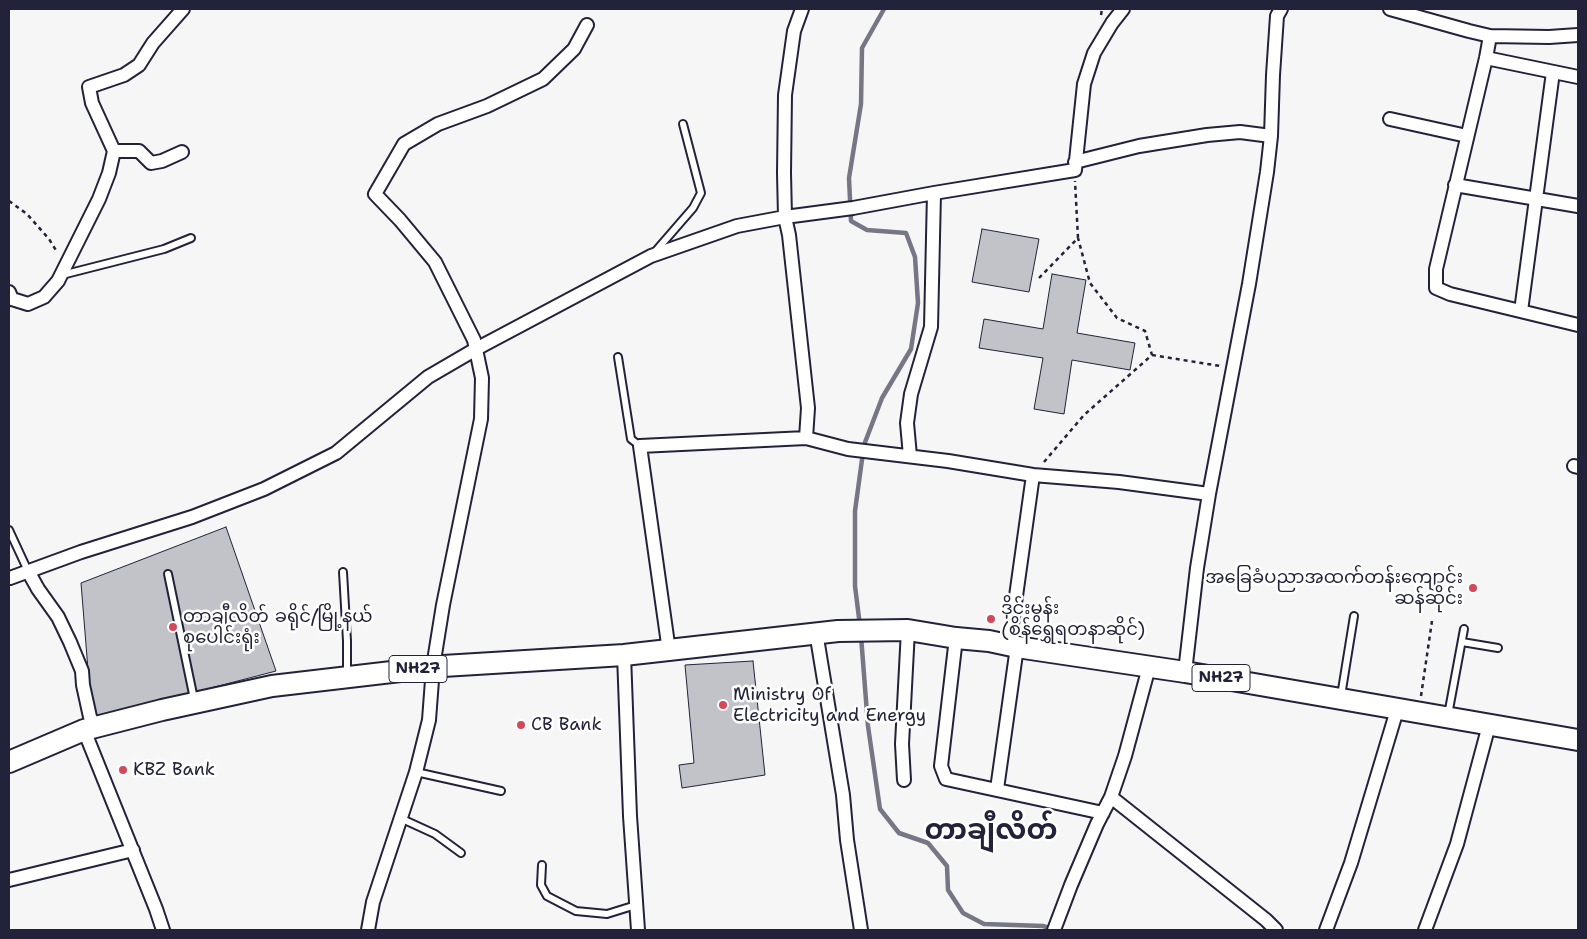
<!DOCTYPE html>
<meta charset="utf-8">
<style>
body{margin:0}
#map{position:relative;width:1587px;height:939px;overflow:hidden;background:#f6f6f7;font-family:"Shantell Sans",sans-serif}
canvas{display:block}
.frame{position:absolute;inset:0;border:10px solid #22223b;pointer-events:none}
</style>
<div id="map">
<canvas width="1587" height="939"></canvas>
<div class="frame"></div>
</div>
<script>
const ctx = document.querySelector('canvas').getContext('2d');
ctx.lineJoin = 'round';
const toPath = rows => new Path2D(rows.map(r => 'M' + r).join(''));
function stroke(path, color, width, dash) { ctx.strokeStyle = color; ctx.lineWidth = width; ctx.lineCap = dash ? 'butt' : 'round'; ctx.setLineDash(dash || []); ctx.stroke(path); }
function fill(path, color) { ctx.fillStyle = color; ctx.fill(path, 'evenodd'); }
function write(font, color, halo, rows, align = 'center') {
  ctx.font = font + ' "Shantell Sans","Noto Sans Myanmar",sans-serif'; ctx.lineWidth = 5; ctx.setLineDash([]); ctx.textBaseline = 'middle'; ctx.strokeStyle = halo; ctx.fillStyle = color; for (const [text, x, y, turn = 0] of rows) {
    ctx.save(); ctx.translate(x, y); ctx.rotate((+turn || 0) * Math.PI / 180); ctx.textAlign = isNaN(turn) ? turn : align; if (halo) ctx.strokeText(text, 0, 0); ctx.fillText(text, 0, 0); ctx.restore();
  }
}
const stream = toPath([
 [860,626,855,586,855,511,864,445,882,398,911,349,918,303,915,257,906,233,867,230,851,221,849,178,861,104,862,48,884,9],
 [861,636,868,726,880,809,899,833,928,843,947,866,948,890,963,913,984,924,1043,926,1052,929]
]);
const building = toPath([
 [982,229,1039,239,1029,292,972,282,982,229],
 [1052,274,1086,280,1077,333,1135,343,1130,370,1072,360,1064,414,1034,409,1043,358,979,348,984,319,1043,329,1052,274],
 [226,527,276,671,92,719,81,583,226,527],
 [753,661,765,775,682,788,679,765,694,763,685,665,753,661]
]);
const path = toPath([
 [1101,15,1102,9],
 [9,201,27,214,49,239,57,252],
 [1039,278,1078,238,1075,181],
 [1152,355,1220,366],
 [1044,462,1084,415,1152,355,1145,331,1117,318,1090,283,1078,238],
 [1421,696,1432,621]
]);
const lane = toPath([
 [654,253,693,208,701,193,683,124],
 [62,275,164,249,191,238],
 [618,357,631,439,640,446],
 [9,530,28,571],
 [343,572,347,641,347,674],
 [168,574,194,699],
 [1462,642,1498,648],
 [1341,696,1354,616],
 [1448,715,1464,629],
 [416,772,501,791],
 [400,818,435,834,461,853],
 [542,865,541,885,547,896,576,911,607,914,636,905]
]);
const street = toPath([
 [1390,9,1469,31,1490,36,1549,37,1578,35],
 [1490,36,1486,58,1436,269,1436,288,1450,294,1578,325],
 [1486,58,1578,77],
 [1390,119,1467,136],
 [114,151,92,103,89,87,124,75,139,65,153,43,183,9],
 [1075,162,1139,146,1207,135,1240,132,1271,136],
 [1455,185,1578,206],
 [9,292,12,299,28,304,44,297,58,281,99,199,109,173,114,151,139,151,151,163,162,161,182,152],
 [1521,311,1553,72],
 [806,438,808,408,789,235,785,217,853,208,934,193,1075,170,1084,84,1094,53,1112,23,1123,9],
 [910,456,907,423,911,394,931,327,934,193],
 [1574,466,1578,467],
 [28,571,38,589,58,617,70,642,82,671,83,685,90,717,95,727],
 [10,578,81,552,192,517,264,489,336,453,428,377,476,349,651,256,737,226,785,217,784,173,785,95,794,31,802,9],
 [816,632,843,795,847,840,861,930],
 [956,638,941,766,946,779,1103,813],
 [1009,646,1033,475],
 [669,651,640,446,806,438,848,449,948,461,1033,475,1119,482,1209,494],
 [624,655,630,816,638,930],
 [1185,672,1197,568,1209,494,1249,284,1267,172,1271,136,1273,75,1277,16,1281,9],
 [84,730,156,909,163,930],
 [904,780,902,744,908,630],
 [997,789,1017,647],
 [1111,797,1266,920,1276,930],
 [9,880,133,850],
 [368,930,373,902,416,772,429,720,433,667,443,605,481,419,482,378,474,340,435,262,400,220,375,194,404,144,438,124,487,106,543,79,574,49,587,25],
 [1054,930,1071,885,1097,824,1111,797,1125,756,1149,667],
 [1326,930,1351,863,1397,710],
 [1425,930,1457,844,1489,725]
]);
const primary = toPath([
 [9,762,84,730,162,710,272,686,443,666,624,655,838,631,908,630,956,638,989,641,1017,647,1185,672,1578,740]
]);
const markers = [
 [1473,588,5,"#d1495b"],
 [991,619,5,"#d1495b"],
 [173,627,5,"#d1495b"],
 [723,705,5,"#d1495b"],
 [521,725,5,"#d1495b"],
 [123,770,5,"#d1495b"]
];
const shields = [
 [418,669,58],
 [1221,678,58]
];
const shieldNames = [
 ["NH27",418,669],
 ["NH27",1221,678]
];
const poiNames = [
 ["အခြေခံပညာအထက်တန်းကျောင်း",1463,578,"right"],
 ["ဆန်ဆိုင်း",1463,599,"right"],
 ["ဒိုင်းမွန်း",1001,609],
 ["(စိန်ရွှေရတနာဆိုင်)",1001,630],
 ["တာချီလိတ် ခရိုင်/မြို့နယ်",183,617],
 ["စုပေါင်းရုံး",183,638],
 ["Ministry Of",733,695],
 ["Electricity and Energy",733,716],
 ["CB Bank",531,725],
 ["KBZ Bank",133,770]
];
const townNames = [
 ["တာချီလိတ်",991,832]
];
stroke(stream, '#767685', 4.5);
fill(building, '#c2c2c9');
stroke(building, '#22223b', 1);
stroke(lane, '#22223b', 10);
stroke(street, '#22223b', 16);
stroke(primary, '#22223b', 24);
stroke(path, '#22223b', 2.5, [4, 4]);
stroke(lane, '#fff', 6);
stroke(street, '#fff', 12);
stroke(primary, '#fff', 20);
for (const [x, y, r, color] of markers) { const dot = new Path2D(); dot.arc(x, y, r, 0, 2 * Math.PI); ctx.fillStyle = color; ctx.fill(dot); stroke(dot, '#fff', 2); }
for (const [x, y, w] of shields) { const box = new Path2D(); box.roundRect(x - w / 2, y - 13.5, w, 27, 4); ctx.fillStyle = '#fff'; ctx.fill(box); stroke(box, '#22223b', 1); }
write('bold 16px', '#22223b', null, shieldNames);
write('18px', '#22223b', '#fff', poiNames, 'left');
write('bold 28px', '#22223b', '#fff', townNames);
</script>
